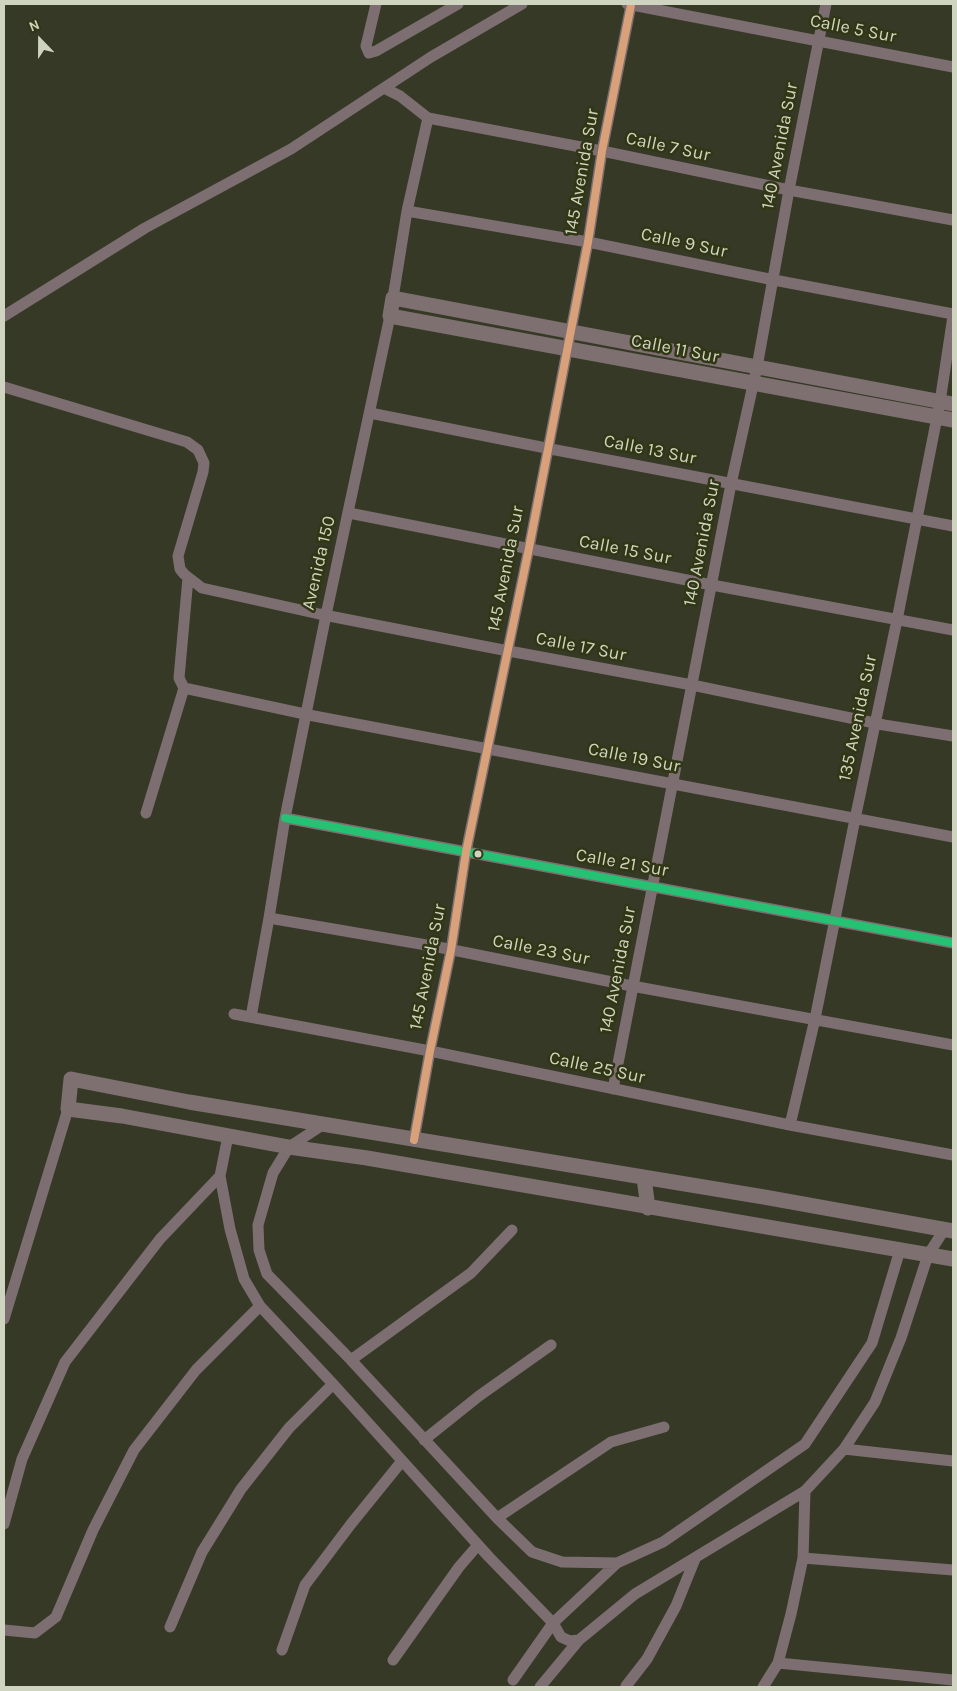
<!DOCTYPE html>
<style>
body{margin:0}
#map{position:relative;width:957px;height:1691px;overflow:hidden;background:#363926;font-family:Karla,sans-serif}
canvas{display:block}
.frame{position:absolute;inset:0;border:5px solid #cfd4c0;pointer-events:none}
.north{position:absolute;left:15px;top:15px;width:50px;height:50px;-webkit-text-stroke:4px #313714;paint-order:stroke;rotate:338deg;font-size:14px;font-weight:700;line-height:20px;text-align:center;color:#cfd4c0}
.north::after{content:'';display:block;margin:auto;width:18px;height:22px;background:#cfd4c0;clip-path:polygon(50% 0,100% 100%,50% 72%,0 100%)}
</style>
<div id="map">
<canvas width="957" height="1691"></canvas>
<div class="frame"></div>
<div class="north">N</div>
</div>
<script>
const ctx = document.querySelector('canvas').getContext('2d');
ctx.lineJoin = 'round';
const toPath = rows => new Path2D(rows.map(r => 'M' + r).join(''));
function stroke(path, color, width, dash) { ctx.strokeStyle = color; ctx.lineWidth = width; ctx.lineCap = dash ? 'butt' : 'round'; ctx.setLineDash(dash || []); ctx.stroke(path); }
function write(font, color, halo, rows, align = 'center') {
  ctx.font = font + ' Karla,sans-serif'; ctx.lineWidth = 5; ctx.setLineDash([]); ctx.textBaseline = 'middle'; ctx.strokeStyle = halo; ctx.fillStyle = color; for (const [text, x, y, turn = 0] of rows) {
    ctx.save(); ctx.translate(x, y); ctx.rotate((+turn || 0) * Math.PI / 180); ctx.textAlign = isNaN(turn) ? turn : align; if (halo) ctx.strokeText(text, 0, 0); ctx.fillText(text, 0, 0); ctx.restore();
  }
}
const street = toPath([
 [376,4,366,46,369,53,376,51,458,4],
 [627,4,953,67],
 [384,88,400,96,428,118,602,151,789,190,953,220],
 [407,211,588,242,774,280,953,314],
 [393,298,407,211,428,118],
 [4,316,145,228,291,149,431,57,522,4],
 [4,387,187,442,198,450,204,463,203,472,178,556,180,569,184,574,202,588,319,614,498,649,692,685,884,725,953,736],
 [370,413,556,450,953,526],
 [349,513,712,585,953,630],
 [184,688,314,716,953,837],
 [146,813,184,688,179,678,188,578],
 [285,818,953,943],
 [269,918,438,947,632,986,953,1045],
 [234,1014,430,1051,790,1125,953,1155],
 [251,1017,269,918,285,818,326,615,390,316],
 [613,1089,731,484,757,367,789,190,826,4],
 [324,1124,289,1147,273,1173,258,1225,259,1250,267,1274,351,1360,497,1518,532,1552,562,1562,617,1563],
 [790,1125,815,1019,855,819,897,620,940,402,953,316],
 [228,1136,220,1176,230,1229,244,1279,260,1306,333,1384,489,1557,553,1623,561,1637,570,1641,579,1640,635,1594,805,1491,844,1449,875,1402,901,1338,928,1255,944,1230],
 [414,1140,430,1051,451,950,466,852,529,548,588,242,602,151,631,5],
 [4,1319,68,1109],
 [351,1360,471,1273,512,1230],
 [424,1440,479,1396,551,1345],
 [844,1449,953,1461],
 [497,1518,611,1442,664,1427],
 [4,1524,22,1459,65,1362,160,1239,220,1176],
 [803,1558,953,1570],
 [170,1627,202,1552,241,1489,289,1428,333,1384],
 [4,1630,35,1633,56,1617,93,1530,134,1450,196,1370,260,1306],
 [282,1650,305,1585,351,1524,402,1461],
 [393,1660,459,1567,478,1545],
 [778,1663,953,1680],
 [513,1680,553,1623,617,1563,663,1542,805,1444,872,1343,900,1250],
 [626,1686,647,1659,676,1606,695,1559],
 [540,1687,579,1640],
 [763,1687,778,1663,791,1614,803,1558,805,1491]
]);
const secondary = toPath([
 [953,404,393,298,390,316,953,420],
 [644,1178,648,1208],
 [953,1231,764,1197,189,1102,71,1079,68,1109,122,1116,289,1147,367,1158,953,1259]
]);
const bus1 = toPath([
 [285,818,953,943]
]);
const bus2 = toPath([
 [414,1140,430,1051,451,950,466,852,529,548,588,242,602,151,631,5]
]);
const markers = [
 [478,854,4.5,"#cfd4c0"]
];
const streetNames = [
 ["Calle 5 Sur",853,29,11],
 ["140 Avenida Sur",780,146,-79],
 ["Calle 7 Sur",668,147,12],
 ["145 Avenida Sur",582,172,-80],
 ["Calle 9 Sur",684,243,12],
 ["Calle 11 Sur",675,349,11],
 ["Calle 13 Sur",650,450,11],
 ["140 Avenida Sur",702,543,-79],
 ["Calle 15 Sur",625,550,11],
 ["Avenida 150",319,563,-77],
 ["145 Avenida Sur",506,569,-79],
 ["Calle 17 Sur",581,647,11],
 ["135 Avenida Sur",858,718,-78],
 ["Calle 19 Sur",634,758,11],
 ["Calle 21 Sur",622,863,10],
 ["Calle 23 Sur",541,950,11],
 ["145 Avenida Sur",428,967,-79],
 ["140 Avenida Sur",618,970,-79],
 ["Calle 25 Sur",597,1068,12]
];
stroke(street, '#7d6f71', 11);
stroke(secondary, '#7e7070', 15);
stroke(bus1, '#26c172', 8);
stroke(bus2, '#d9a179', 8);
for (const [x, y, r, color] of markers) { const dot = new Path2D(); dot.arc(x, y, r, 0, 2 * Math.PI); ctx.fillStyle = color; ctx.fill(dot); stroke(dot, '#313714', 2); }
write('18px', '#cfd4c0', '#313714', streetNames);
</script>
